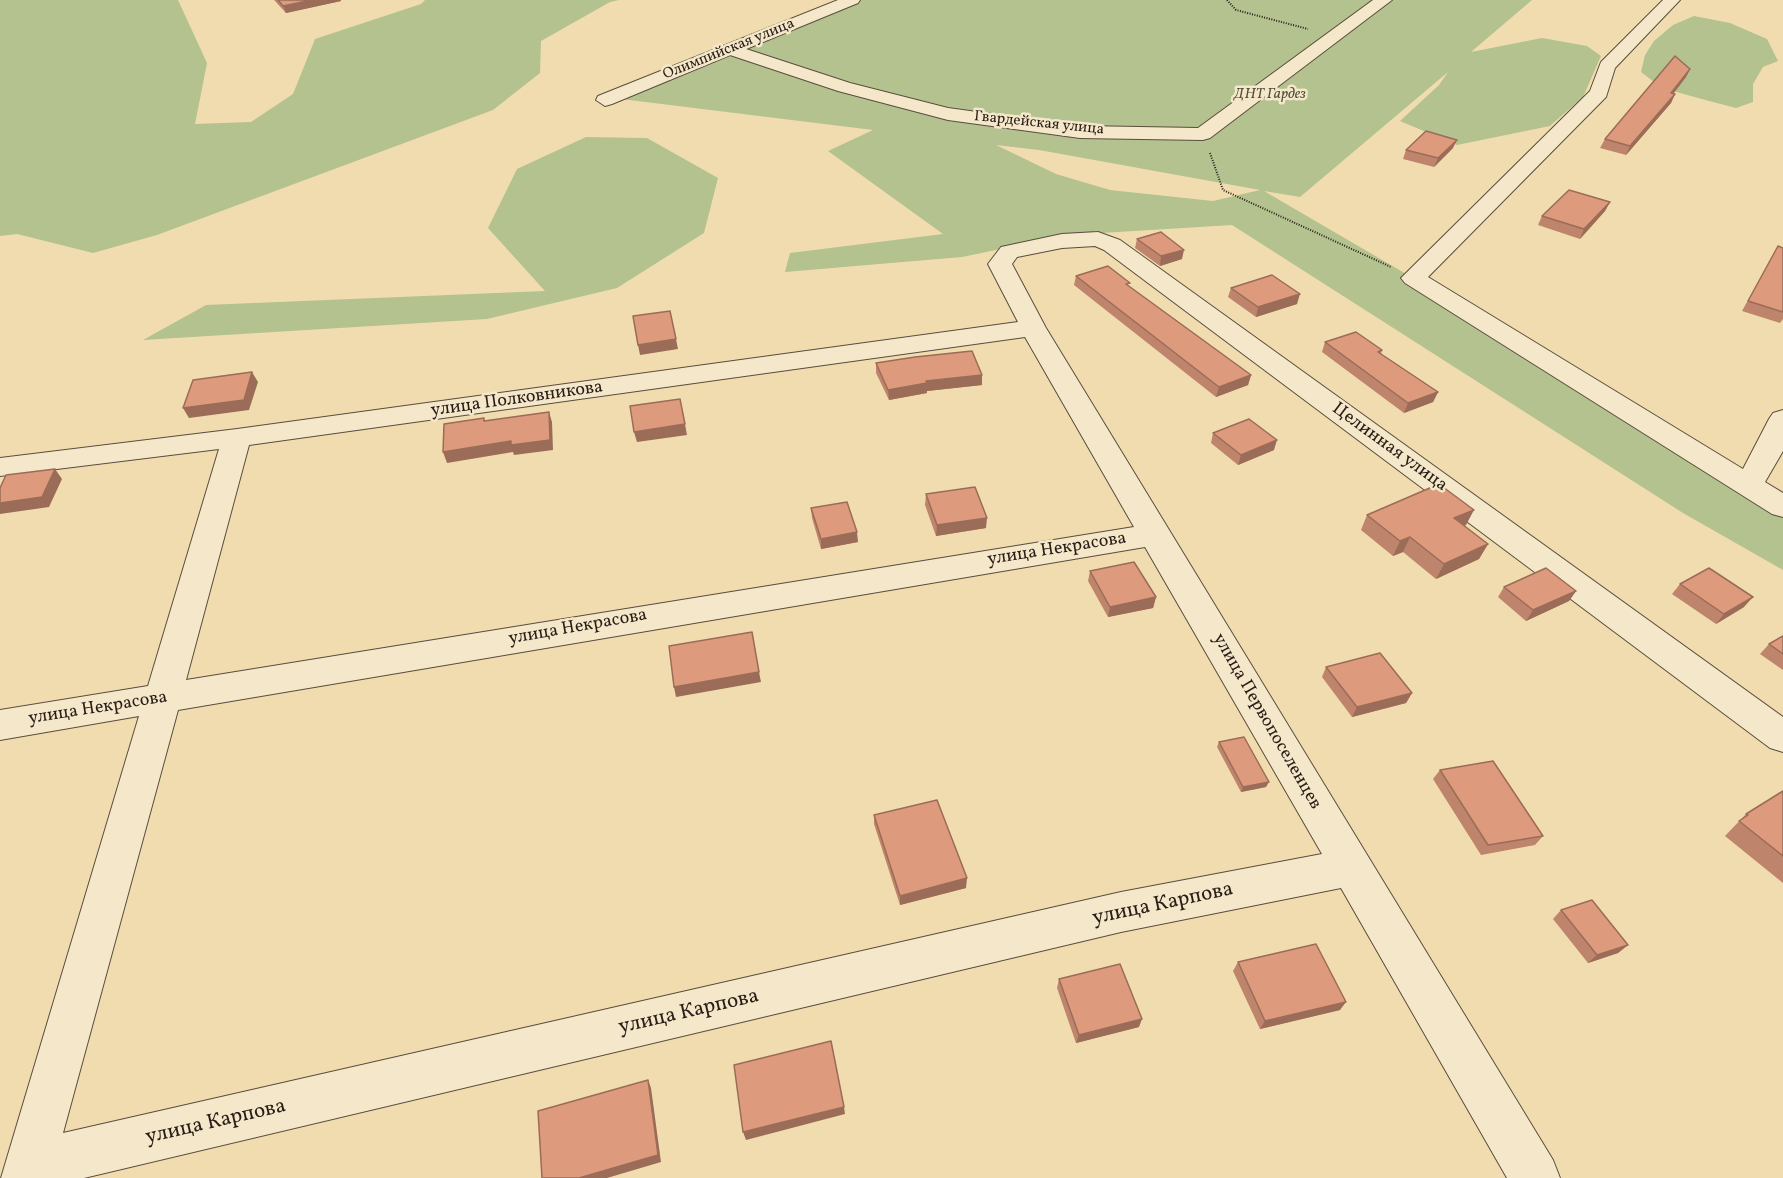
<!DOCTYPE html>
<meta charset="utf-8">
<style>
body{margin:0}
canvas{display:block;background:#f0dcae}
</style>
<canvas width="1783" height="1178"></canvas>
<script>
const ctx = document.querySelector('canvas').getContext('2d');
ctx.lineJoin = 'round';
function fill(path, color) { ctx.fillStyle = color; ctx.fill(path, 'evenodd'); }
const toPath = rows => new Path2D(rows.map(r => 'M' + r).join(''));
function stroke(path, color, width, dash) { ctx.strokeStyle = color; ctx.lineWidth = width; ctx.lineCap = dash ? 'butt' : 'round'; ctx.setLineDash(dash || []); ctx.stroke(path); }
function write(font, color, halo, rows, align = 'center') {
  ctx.font = font + ' Vollkorn,serif'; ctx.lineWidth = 5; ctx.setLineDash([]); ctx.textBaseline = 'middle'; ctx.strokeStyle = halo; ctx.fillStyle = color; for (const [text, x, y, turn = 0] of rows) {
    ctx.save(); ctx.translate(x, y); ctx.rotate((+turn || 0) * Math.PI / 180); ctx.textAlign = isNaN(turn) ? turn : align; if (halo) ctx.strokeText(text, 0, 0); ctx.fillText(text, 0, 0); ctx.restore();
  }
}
const green = toPath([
 [0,0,178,0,207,63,195,124,251,122,293,94,315,39,421,4,425,0,619,0,610,2,541,41,540,73,493,110,157,235,93,253,17,234,0,236],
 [853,0,1532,0,1471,52,1542,38,1587,46,1601,56,1583,97,1550,126,1457,145,1400,121,1439,85,1448,72,1300,197,1264,191,1413,278,1783,507,1783,570,1683,513,1232,225,1069,235,962,257,785,272,790,253,943,234,828,151,873,130,613,98],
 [996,145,1039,150,1260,190,1213,201,1110,190,1056,174],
 [1694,16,1730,23,1767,39,1778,61,1763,67,1753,84,1753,102,1736,108,1709,101,1662,88,1641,72,1645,55,1654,41,1673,25],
 [586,137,647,138,718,178,704,233,617,288,487,319,143,340,206,305,545,291,488,228,517,169]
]);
const path = toPath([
 [1227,0,1236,10,1308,29],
 [1210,153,1223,190,1391,267]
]);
const minor = toPath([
 [838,0,860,0,858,3,746,49,850,83,948,108,1080,126,1198,128,1373,0,1392,0,1210,138,1203,140,1080,138,948,120,838,91,730,55,612,104,605,106,596,100,598,96,838,0],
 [1663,0,1680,0,1615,68,1606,97,1428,277,1743,469,1769,419,1773,413,1783,410,1783,451,1765,482,1783,493,1783,517,1772,514,1405,283,1401,278,1590,91,1601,62,1663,0],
 [1098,232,1120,240,1783,717,1783,752,1770,748,1104,250,1095,246,1062,248,1017,257,1012,264,1046,328,1553,1160,1560,1178,1507,1178,1341,888,1121,932,84,1178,1,1178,139,716,0,740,0,710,148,686,219,449,0,476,0,458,237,429,1018,322,988,264,1001,247,1062,234,1098,232],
 [1025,337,1134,527,186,680,249,445,1025,337],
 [1145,547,1322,854,1121,892,63,1133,178,710,1145,547]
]);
const wall = toPath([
 [274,0,341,0,341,1,286,13],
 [1690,69,1686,77,1673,94,1675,94,1671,103,1626,155,1600,148,1605,139],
 [1453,148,1434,167,1403,159,1406,150],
 [1610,202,1605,211,1580,239,1538,225,1542,216],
 [1137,239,1182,259,1160,266,1135,248],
 [1778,246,1783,248,1783,319,1780,323,1742,311],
 [1076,276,1130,287,1251,375,1248,385,1216,397,1074,285],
 [1231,288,1297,304,1256,317,1228,297],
 [1325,342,1382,350,1381,354,1438,392,1433,402,1404,413,1322,352],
 [876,363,982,385,927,391,927,393,889,400,876,373],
 [1213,433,1274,450,1238,465,1211,443],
 [926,494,986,528,936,536,925,505],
 [811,508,858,542,821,549,812,518],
 [1367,515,1466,525,1464,526,1488,544,1479,559,1436,579,1403,552,1393,556,1361,530],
 [1090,571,1156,597,1153,608,1108,617,1088,581],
 [1680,584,1744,607,1716,624,1672,594],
 [1504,587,1576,591,1569,601,1526,621,1498,597],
 [1783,636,1783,670,1760,654,1769,644],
 [1326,667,1412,693,1406,703,1352,717,1322,677],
 [1219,742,1266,787,1241,792,1217,747],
 [1440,770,1543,836,1535,845,1481,855,1433,779],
 [1783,791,1783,883,1725,836,1746,814],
 [874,815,966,888,900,905,874,824],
 [1561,910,1628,945,1618,953,1588,963,1553,919],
 [1238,962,1340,1010,1260,1029,1233,971],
 [1059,979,1139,1027,1076,1043,1057,988]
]);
const shadedWall = toPath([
 [312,0,341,0,341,1,286,13,283,6],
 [1690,69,1686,77,1667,102,1671,93],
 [1675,94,1671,103,1626,155,1630,146],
 [1457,140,1453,148,1434,167,1438,158],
 [1610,202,1605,211,1580,239,1584,229],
 [1184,250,1182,259,1160,266,1161,256],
 [1300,294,1297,304,1256,317,1258,307],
 [676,339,678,349,640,355,638,345],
 [252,372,258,382,249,410,189,418,183,408],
 [982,375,982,385,927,391,927,393,889,400,888,390,926,381],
 [1251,375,1248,385,1216,397,1219,387],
 [1438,392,1433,402,1404,413,1408,403],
 [549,412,552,422,553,450,514,455,513,452,447,463,443,452,511,441],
 [685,424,687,435,637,442,634,432],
 [1277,440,1274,450,1238,465,1241,455],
 [55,469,62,479,49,507,0,514,0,503],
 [1474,510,1466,525,1447,533,1454,518],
 [987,518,986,528,936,536,937,525],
 [857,532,858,542,821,549,821,539],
 [1410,537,1403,552,1393,556,1400,541],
 [1488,544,1479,559,1436,579,1444,564],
 [1576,591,1569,601,1526,621,1533,610],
 [1156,597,1153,608,1108,617,1110,607],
 [1753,597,1744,607,1716,624,1724,614],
 [759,672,761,682,676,697,674,687],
 [1412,693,1406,703,1352,717,1357,707],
 [1269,782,1266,787,1241,792,1243,787],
 [967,878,966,888,900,905,900,896],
 [1628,945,1618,953,1588,963,1597,955],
 [1346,1002,1340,1010,1260,1029,1265,1021],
 [1142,1019,1139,1027,1076,1043,1079,1035],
 [648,1080,651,1088,661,1162,607,1178,579,1178],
 [844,1107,845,1114,746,1140,743,1132]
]);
const building = toPath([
 [278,0,312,0,283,6,278,0],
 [1675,56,1690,69,1671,93,1675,94,1630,146,1605,139,1675,56],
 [1426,131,1457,140,1438,158,1406,150,1426,131],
 [1569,190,1610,202,1584,229,1542,216,1569,190],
 [1161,232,1184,250,1161,256,1137,239,1161,232],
 [1778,246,1783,248,1783,312,1748,301,1778,246],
 [1108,266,1130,283,1126,284,1251,375,1219,387,1076,276,1108,266],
 [1272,275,1300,294,1258,307,1231,288,1272,275],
 [670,311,676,339,638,345,633,316,670,311],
 [1356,332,1382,350,1378,352,1438,392,1408,403,1325,342,1356,332],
 [972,351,982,375,926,381,927,383,888,390,876,363,915,357,972,351],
 [252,372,244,400,183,408,193,380,252,372],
 [680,399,685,424,634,432,630,406,680,399],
 [549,412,550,440,511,445,511,441,443,452,444,424,484,418,484,421,549,412],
 [1249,419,1277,440,1241,455,1213,433,1249,419],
 [55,469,42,497,0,503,0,488,6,475,55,469],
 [1439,484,1474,510,1454,518,1488,544,1444,564,1410,537,1400,541,1367,515,1439,484],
 [975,487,987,518,937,525,926,494,975,487],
 [847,502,857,532,821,539,811,508,847,502],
 [1134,562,1156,597,1110,607,1090,571,1134,562],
 [1546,568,1576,591,1533,610,1504,587,1546,568],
 [1709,568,1753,597,1724,614,1680,584,1709,568],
 [752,632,759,672,674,687,669,646,752,632],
 [1783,636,1783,654,1769,644,1783,636],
 [1380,653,1412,693,1357,707,1326,667,1380,653],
 [1244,737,1269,782,1243,787,1219,742,1244,737],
 [1493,761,1543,836,1488,845,1440,770,1493,761],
 [1783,791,1783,856,1739,821,1748,815,1746,814,1783,791],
 [937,800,967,878,900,896,874,815,937,800],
 [1592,900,1628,945,1597,955,1561,910,1592,900],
 [1316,944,1346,1002,1265,1021,1238,962,1316,944],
 [1120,964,1142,1019,1079,1035,1059,979,1120,964],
 [831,1041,844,1107,743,1132,734,1065,831,1041],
 [648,1080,658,1155,579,1178,542,1178,538,1111,648,1080]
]);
const farStreetnames = [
 ["Олимпийская улица",729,50,-22],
 ["Гвардейская улица",1039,124,6]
];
const farParknames = [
 ["ДНТ Гардез",1270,95]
];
const streetNames = [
 ["улица Полковникова",517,400,-8],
 ["Целинная улица",1389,448,36],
 ["улица Некрасова",1057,550,-9],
 ["улица Некрасова",578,628,-10],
 ["улица Некрасова",98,709,-9],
 ["улица Первопоселенцев",1266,722,60]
];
const nearStreetnames = [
 ["улица Карпова",1163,905,-12],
 ["улица Карпова",689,1013,-13],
 ["улица Карпова",216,1123,-13]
];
fill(green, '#b4c28f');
stroke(minor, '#5a4d3d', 2);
stroke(path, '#281d17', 2, [1, 1.5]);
fill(minor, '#f5e8ca');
fill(wall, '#be846c');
fill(shadedWall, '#9b6c58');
fill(building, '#dd9a7d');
stroke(building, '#9b6c58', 1.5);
write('15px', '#281d17', '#f5e8ca', farStreetnames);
write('italic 15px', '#524f3b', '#f5e8ca', farParknames);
write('18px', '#281d17', '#f5e8ca', streetNames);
write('21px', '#281d17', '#f5e8ca', nearStreetnames);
</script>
